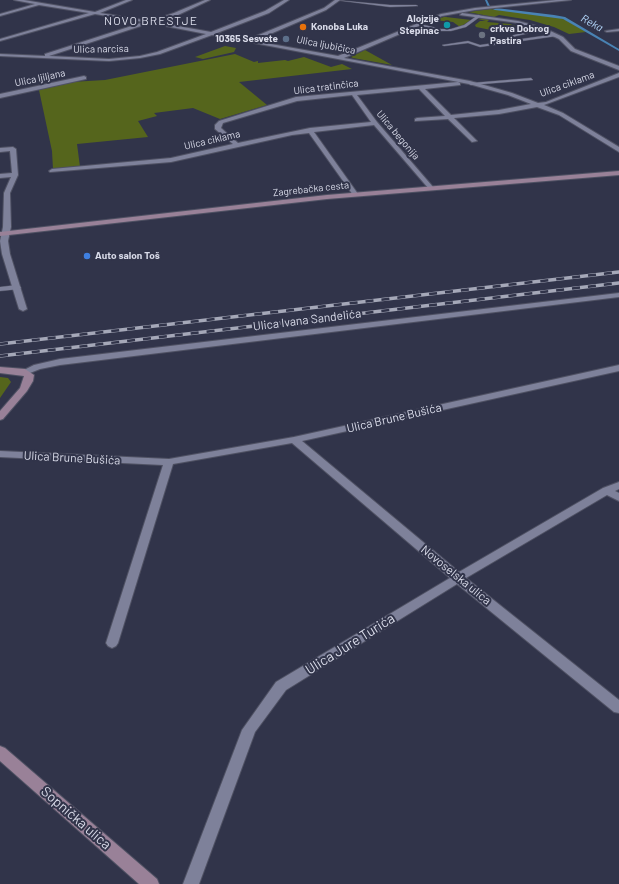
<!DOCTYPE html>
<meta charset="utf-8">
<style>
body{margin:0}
canvas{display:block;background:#31344a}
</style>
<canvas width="619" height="884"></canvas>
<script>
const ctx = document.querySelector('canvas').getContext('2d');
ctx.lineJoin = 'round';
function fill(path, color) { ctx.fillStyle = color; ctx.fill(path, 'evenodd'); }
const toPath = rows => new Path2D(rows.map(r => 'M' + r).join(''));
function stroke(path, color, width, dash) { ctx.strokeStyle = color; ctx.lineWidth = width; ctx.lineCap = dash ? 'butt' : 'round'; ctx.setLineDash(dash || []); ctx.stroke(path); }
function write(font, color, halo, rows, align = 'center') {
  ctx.font = font + ' Barlow,sans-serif'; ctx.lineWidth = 4; ctx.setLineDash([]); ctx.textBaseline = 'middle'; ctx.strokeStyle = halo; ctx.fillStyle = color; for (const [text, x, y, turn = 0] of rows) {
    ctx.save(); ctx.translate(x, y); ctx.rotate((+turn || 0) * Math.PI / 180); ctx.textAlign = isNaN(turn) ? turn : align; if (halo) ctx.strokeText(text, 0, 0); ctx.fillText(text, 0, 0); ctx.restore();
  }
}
const green = toPath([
 [490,9,553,16,566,20,586,32,569,34,554,27,530,20,499,15,494,17,468,12],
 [444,17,446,17,471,20,460,27,453,22,434,20],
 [478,19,490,19,487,22,510,24,526,30,511,33,497,33,496,31,476,27,475,25,480,21,486,21],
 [225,46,236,48,234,52,203,59,195,57],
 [365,50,392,65,353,58,351,57],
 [235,54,254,62,258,61,258,63,285,60,288,61,304,57,331,67,342,64,352,69,239,82,267,105,220,119,193,108,154,113,157,116,138,121,148,137,77,144,80,167,53,169,52,151,39,90,71,82,105,80],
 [0,377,8,378,11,382,0,398]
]);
const stream = toPath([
 [485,0,487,0,490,6,496,8,554,15,565,17,619,49,619,51,563,19,495,10,488,7,485,0]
]);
const lane = toPath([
 [335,0,390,5,416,5,418,6,390,7,335,0],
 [478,15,481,16,466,27,451,31,441,31,414,24,416,23,441,29,451,29,464,25,478,15],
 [542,28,543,30,512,37,510,36,542,28],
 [556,34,557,36,480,47,468,43,444,46,442,45,468,41,480,45,556,34],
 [531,78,533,80,471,85,469,84,471,83,531,78],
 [17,285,21,287,20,289,0,291,0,287,17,285]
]);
const street = toPath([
 [14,0,24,0,95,12,126,0,132,0,100,13,150,21,174,13,205,0,210,0,178,15,155,22,211,32,265,11,284,0,289,0,269,13,217,33,249,39,324,8,335,0,340,0,326,10,254,41,338,56,441,14,475,8,556,0,571,0,475,10,442,16,344,58,470,81,512,93,538,103,546,102,619,73,619,77,544,105,563,113,619,147,619,152,559,115,537,107,499,114,454,118,477,141,472,142,448,119,415,121,415,119,417,118,445,116,419,89,357,95,377,122,433,187,434,188,431,190,429,189,374,125,314,132,358,194,355,196,353,195,309,133,292,135,171,162,50,172,49,171,52,169,171,158,233,144,215,129,215,125,219,121,296,97,458,82,460,83,460,85,425,89,451,115,499,110,531,104,508,95,469,84,212,35,160,54,140,58,109,61,0,56,0,54,45,56,45,54,144,22,95,14,0,41,0,39,89,13,39,5,0,16,0,14,35,4,14,0],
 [150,23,206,34,157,52,140,56,109,59,49,56,150,23],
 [352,95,371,122,310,128,238,143,221,128,223,123,297,101,352,95],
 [462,13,518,21,544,28,563,37,575,49,619,66,619,70,571,51,559,39,540,30,518,23,460,15,462,13],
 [619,29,619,31,607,32,605,31,619,29],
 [84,76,86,77,86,79,0,98,0,94,84,76],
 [13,147,16,149,18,175,10,193,11,227,8,241,10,254,27,309,23,311,19,309,2,254,0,241,3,227,4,193,11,177,0,178,0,174,12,173,10,151,0,152,0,148,13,147],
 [619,293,619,297,60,365,40,369,25,375,20,372,34,365,60,359,619,293],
 [619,365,619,371,302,441,459,572,603,488,619,482,619,489,615,491,619,493,619,501,607,495,466,578,619,700,619,713,614,712,457,584,286,690,255,732,199,884,183,884,242,730,276,682,450,578,292,443,173,464,118,643,116,646,112,648,108,646,106,643,163,465,0,457,0,451,169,459,294,437,619,365]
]);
const secondary = toPath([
 [619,171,619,175,327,199,0,236,0,232,327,195,619,171],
 [0,367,25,369,34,375,33,381,27,391,3,419,0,420,0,411,20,388,24,376,0,373,0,367],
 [0,746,5,748,157,879,159,884,139,884,0,761,0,746]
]);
const rail = toPath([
 [0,344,619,272],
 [0,356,619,283]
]);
const markers = [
 [447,25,4,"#0f9aa8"],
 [303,27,4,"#e8710a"],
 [482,35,4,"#6b7280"],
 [286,39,4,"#5c6f8a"],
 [87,256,4,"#3f7fe0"]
];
const farPoinames = [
 ["Alojzije",439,19,"right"],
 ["Stepinac",439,31,"right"],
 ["Konoba Luka",311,27],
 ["crkva Dobrog",490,29],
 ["Pastira",490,41],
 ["10365 Sesvete",278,39,"right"],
 ["Auto salon Toš",95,256]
];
const farStreetnames = [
 ["Ulica ljubičica",326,45,11],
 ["Ulica narcisa",101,49,-1],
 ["Ulica ljiljana",40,78,-12],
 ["Ulica ciklama",567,84,-20],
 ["Ulica tratinčica",326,87,-7],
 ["Ulica begonija",398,135,50],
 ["Ulica ciklama",212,140,-13],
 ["Zagrebačka cesta",311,189,-6]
];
const farWaternames = [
 ["Reka",592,23,30]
];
const farQuarternames = [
 ["NOVO BRESTJE",151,21]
];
const streetNames = [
 ["Ulica Ivana Sandelića",307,320,-7],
 ["Ulica Brune Bušića",394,418,-13],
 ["Ulica Brune Bušića",72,458,3],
 ["Novoselska ulica",456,575,39]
];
const nearStreetnames = [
 ["Ulica Jure Turića",350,644,-32],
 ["Sopnička ulica",76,818,41]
];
fill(green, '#55651c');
fill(stream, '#4983b4');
stroke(lane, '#4f5163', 1);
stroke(street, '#4f5163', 2);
stroke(secondary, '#4f5163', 2);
fill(lane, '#7e819a');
fill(street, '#7e819a');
fill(secondary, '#998198');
stroke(rail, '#a5a8b8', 3.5);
stroke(rail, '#31344a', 2.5, [8]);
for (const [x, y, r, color] of markers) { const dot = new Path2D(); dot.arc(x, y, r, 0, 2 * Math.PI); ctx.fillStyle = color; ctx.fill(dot); stroke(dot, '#31344a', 1.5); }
write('bold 10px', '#d9dbe9', '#31344a', farPoinames, 'left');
write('10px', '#d9dbe9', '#31344a', farStreetnames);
write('italic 11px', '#b3d6fa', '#31344a', farWaternames);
ctx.letterSpacing = '1px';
write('12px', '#d9dbe9', '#31344a', farQuarternames);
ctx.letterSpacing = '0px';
write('12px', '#d9dbe9', '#31344a', streetNames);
write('14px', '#d9dbe9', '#31344a', nearStreetnames);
</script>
